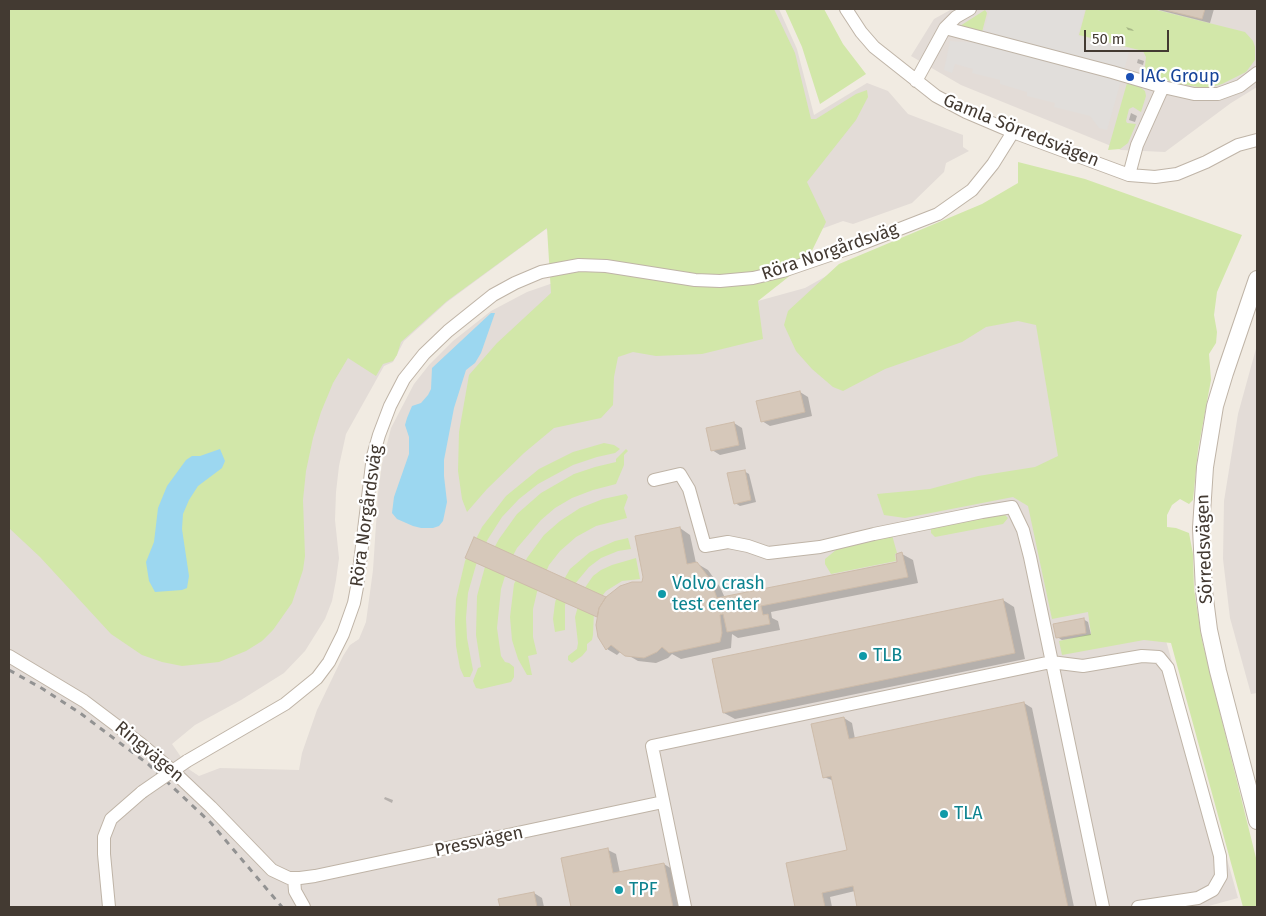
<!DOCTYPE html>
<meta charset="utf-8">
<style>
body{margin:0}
#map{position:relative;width:1266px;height:916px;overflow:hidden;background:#f1ebe2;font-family:"Fira Sans",sans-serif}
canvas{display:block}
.frame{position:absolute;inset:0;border:10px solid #433a32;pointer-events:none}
.scale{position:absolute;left:1084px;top:30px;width:85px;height:22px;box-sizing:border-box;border:2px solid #433a32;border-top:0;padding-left:6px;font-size:15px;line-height:18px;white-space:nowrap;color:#433a32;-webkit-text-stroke:4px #fff;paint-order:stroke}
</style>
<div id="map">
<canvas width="1266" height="916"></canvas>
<div class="frame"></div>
<div class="scale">50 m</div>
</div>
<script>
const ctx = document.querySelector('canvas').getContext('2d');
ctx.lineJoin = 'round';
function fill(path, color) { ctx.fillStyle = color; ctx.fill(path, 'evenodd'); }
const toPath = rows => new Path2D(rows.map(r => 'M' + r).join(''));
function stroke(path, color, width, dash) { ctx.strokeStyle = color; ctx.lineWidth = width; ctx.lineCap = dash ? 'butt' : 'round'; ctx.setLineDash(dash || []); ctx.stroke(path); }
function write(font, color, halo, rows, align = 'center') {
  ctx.font = font + ' "Fira Sans",sans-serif'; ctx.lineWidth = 4.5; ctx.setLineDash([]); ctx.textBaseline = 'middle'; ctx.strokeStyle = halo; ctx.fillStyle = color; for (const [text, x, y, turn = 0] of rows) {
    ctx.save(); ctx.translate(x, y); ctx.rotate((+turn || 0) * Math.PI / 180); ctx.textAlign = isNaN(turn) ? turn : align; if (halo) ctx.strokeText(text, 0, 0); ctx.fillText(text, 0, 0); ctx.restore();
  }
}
const industrial = toPath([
 [9,9,779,9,797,49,814,115,867,83,888,91,908,114,963,135,963,147,969,151,946,163,944,172,912,203,853,224,843,221,816,231,560,243,546,229,447,302,404,341,393,362,384,366,346,434,339,466,336,492,335,520,339,558,336,580,332,601,325,619,305,651,284,673,241,700,195,725,172,744,190,770,199,776,220,768,299,770,302,753,317,710,343,656,350,645,359,639,366,622,373,570,378,494,382,464,391,428,414,384,429,365,453,341,491,311,527,292,556,282,747,304,805,288,837,270,971,216,1023,185,1139,544,1238,898,1205,907,9,907],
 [952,9,1257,9,1257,87,1231,103,1165,152,1121,150,961,85,911,56,934,19],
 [1257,345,1257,693,1251,694,1230,618,1223,559,1224,501,1238,414]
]);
const green = toPath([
 [9,9,774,9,795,53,811,119,816,119,856,94,867,90,868,97,856,120,807,182,826,222,806,263,758,301,763,339,702,354,656,356,633,352,618,357,614,377,613,405,601,418,554,428,524,453,487,489,467,512,462,499,458,471,459,432,469,375,497,343,551,293,547,228,447,301,401,342,397,355,393,361,383,364,376,376,348,358,333,383,321,412,313,438,306,471,303,500,305,556,303,570,292,603,273,630,262,641,246,651,219,662,182,666,162,662,142,655,111,634,40,557,9,528],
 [785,9,824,9,843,44,866,74,820,104,802,47],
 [1086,9,1153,9,1245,32,1253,41,1255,47,1255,60,1246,72,1222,84,1211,87,1198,87,1181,84,1144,74,1146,57,1143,51,1079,35],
 [985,10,987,13,982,32,960,26],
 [1127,83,1136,84,1145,91,1146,96,1141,112,1133,107,1129,109,1126,121,1127,123,1136,124,1128,143,1120,149,1108,150],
 [1018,162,1085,179,1242,235,1217,292,1214,315,1217,332,1216,343,1209,354,1211,380,1198,450,1193,500,1189,504,1180,499,1172,505,1167,515,1167,527,1176,528,1189,533,1193,554,1194,589,1202,640,1257,862,1257,907,1243,907,1171,643,1144,640,1062,655,1059,641,1091,634,1088,612,1052,619,1028,506,1013,497,905,518,884,515,877,494,930,489,978,476,1035,467,1058,456,1036,325,1018,321,986,327,962,342,885,369,843,391,833,387,812,369,796,351,784,325,788,311,839,264,982,204,1018,183],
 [604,443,614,445,620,449,615,453,597,457,573,465,538,484,519,499,502,517,488,539,478,558,468,593,466,618,467,638,473,670,470,677,464,677,460,668,456,646,455,622,456,599,465,561,482,527,506,496,539,469,573,452],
 [626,449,628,451,624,455,624,465,616,484,593,490,572,498,555,508,541,520,517,548,509,563,501,589,497,628,501,656,505,662,509,663,514,667,514,677,511,682,481,689,476,688,473,681,478,668,481,667,476,635,477,596,486,563,499,539,517,514,541,493,574,474,595,467,616,462,616,459],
 [626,494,628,497,624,508,627,518,596,526,576,537,560,551,549,565,537,592,533,609,533,637,537,654,528,656,532,675,527,675,518,659,512,640,510,617,514,584,527,558,544,535,560,521,580,508,603,499],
 [1004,514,1008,518,1003,524,935,537,931,533,931,528],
 [892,535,897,553,895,554,896,561,831,574,825,564,825,559,842,545],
 [628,538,631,549,618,551,601,558,589,567,579,579,571,589,565,605,565,630,555,632,553,619,555,603,559,588,570,569,590,552,615,541],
 [636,558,640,579,622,581,606,591,598,601,594,611,593,635,592,640,587,644,587,650,582,656,572,663,568,660,568,656,577,649,578,643,575,617,582,592,593,576,601,570,612,565]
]);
const parking = toPath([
 [990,9,1085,9,1078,36,1130,49,1107,130,1099,128,1090,116,1054,107,1055,103,1027,96,1027,92,1000,84,1000,80,972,73,973,69,955,64,952,73,944,70,950,41,980,43]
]);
const water = toPath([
 [491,313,495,313,481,353,475,363,466,370,454,408,444,460,444,476,447,502,443,521,439,526,433,528,421,528,413,526,397,519,392,513,394,497,409,454,409,437,405,425,407,418,412,406,421,403,428,395,431,389,432,368],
 [220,449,225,461,222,468,198,486,189,500,183,514,182,529,189,576,187,588,182,590,155,592,149,581,146,562,154,542,158,508,167,486,186,460,192,456,200,456]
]);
const shadow = toPath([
 [1155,9,1214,9,1210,23],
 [1126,27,1132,29,1134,31,1128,30],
 [1138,59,1144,61,1143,65,1137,63],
 [1131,113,1137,116,1135,122,1129,120],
 [800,392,808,397,812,416,770,426,762,421],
 [734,423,742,428,746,449,720,455,712,450],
 [744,471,749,474,756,502,740,506,735,503],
 [680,528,690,535,696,563,708,570,720,587,725,598,899,563,902,554,913,560,918,583,771,612,772,618,778,621,780,630,738,638,732,634,731,648,681,659,672,654,668,658,656,663,638,661,621,651,617,655,607,649,598,617,477,563,606,598,643,583],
 [1003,600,1014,607,1025,659,735,719,724,713],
 [1083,619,1088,622,1091,635,1062,640,1057,637],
 [1024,703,1032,708,1074,907,858,907,855,891,830,897,832,907,796,907,787,864,849,851,834,781,824,777,844,718,852,723,855,739],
 [385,797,393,800,392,803,384,799],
 [608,850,616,854,620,873,664,864,672,869,680,907,573,907,563,859],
 [534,893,542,898,544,907,501,907,499,900]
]);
const building = toPath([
 [1161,9,1205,9,1202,19,1161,9],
 [800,391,805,412,761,422,756,401,800,391],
 [734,422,739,445,711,451,706,428,734,422],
 [745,470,751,500,734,504,727,473,745,470],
 [680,527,687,564,697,562,710,579,717,598,897,562,896,554,902,552,908,577,761,606,763,615,768,614,770,624,727,632,723,614,720,615,722,633,720,642,669,653,662,647,657,652,644,658,625,656,611,645,606,650,598,637,596,625,599,608,606,597,620,586,632,582,642,582,643,577,635,536,680,527],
 [474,537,606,597,599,608,597,617,465,558,474,537],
 [1003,599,1015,653,723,713,712,659,1003,599],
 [1084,618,1086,633,1056,638,1053,624,1084,618],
 [1024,702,1068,907,857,907,853,886,822,893,825,907,795,907,786,863,847,850,831,776,823,778,811,724,844,717,849,739,1024,702],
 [608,848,613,873,664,863,673,907,571,907,561,858,608,848],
 [534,892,537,907,500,907,498,899,534,892]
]);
const minor = toPath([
 [846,9,861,32,874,47,936,96,966,112,1013,132,1129,175,1155,177,1177,174,1206,162,1238,145,1257,140],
 [945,28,956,17,970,9],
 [916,81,945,28,1112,72,1163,87,1137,145,1129,175],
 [1163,87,1194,94,1218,94,1240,86,1257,73],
 [654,480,680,474,689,489,705,546,728,542,748,546,768,553,820,547,874,534,982,512,1012,507,1023,530,1030,557,1103,907],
 [9,656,84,701,141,744,173,771,211,807,272,870,289,878,300,878,315,876,663,802],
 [187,761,285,704,317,678,329,662,343,634,354,603,357,587,373,456,379,435,390,406,404,379,424,354,448,331,493,295,515,283,541,272,579,265,606,266,695,280,720,281,753,278,783,271,856,246,938,214,972,190,993,164,1013,132],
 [294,878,295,891,304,907],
 [109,907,104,854,104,837,111,819,142,792],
 [685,907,652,746,1051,662,1083,666,1142,656,1159,657,1168,668,1220,856,1221,876,1213,890,1198,898,1138,907]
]);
const tertiary = toPath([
 [1257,279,1225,373,1215,406,1205,467,1201,528,1204,591,1209,630,1218,671,1257,821]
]);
const rail = toPath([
 [9,670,43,689,80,713,148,764,211,823,282,907]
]);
const minorBridge = toPath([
 [142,792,187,761]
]);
const markers = [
 [1130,77,5,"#1a4fb4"],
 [662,594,5,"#0f9aa8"],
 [863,656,5,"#0f9aa8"],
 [944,814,5,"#0f9aa8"],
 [619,890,5,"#0f9aa8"]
];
const transitNames = [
 ["IAC Group",1140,77]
];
const streetNames = [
 ["Gamla Sörredsvägen",1021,131,22],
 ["Röra Norgårdsväg",830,252,-19],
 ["Röra Norgårdsväg",367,516,-82],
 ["Sörredsvägen",1205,549,-92],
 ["Ringvägen",149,752,40],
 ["Pressvägen",479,842,-12]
];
const cultureNames = [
 ["Volvo crash",672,584],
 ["test center",672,605],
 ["TLB",873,656],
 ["TLA",954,814],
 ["TPF",629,890]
];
fill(industrial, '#e3dcd7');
fill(green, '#d2e7a9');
fill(parking, '#e1dedb');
fill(water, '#9cd7f0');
fill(shadow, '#0003');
fill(building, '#d6c8ba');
stroke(building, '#cebcaa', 1);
stroke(minor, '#bfb4a7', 14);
stroke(tertiary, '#bfb4a7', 18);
stroke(minor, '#fff', 12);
stroke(tertiary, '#fff', 16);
stroke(rail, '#929292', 3, [6, 6]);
stroke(minorBridge, '#bfb4a7', 14, []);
stroke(minorBridge, '#fff', 12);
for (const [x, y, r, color] of markers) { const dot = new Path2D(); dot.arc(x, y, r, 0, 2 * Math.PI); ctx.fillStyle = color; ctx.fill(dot); stroke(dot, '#fff', 2); }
write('18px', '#164399', '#fff', transitNames, 'left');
write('18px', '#433a32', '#fff', streetNames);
write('18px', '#0d838f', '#fff', cultureNames, 'left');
</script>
